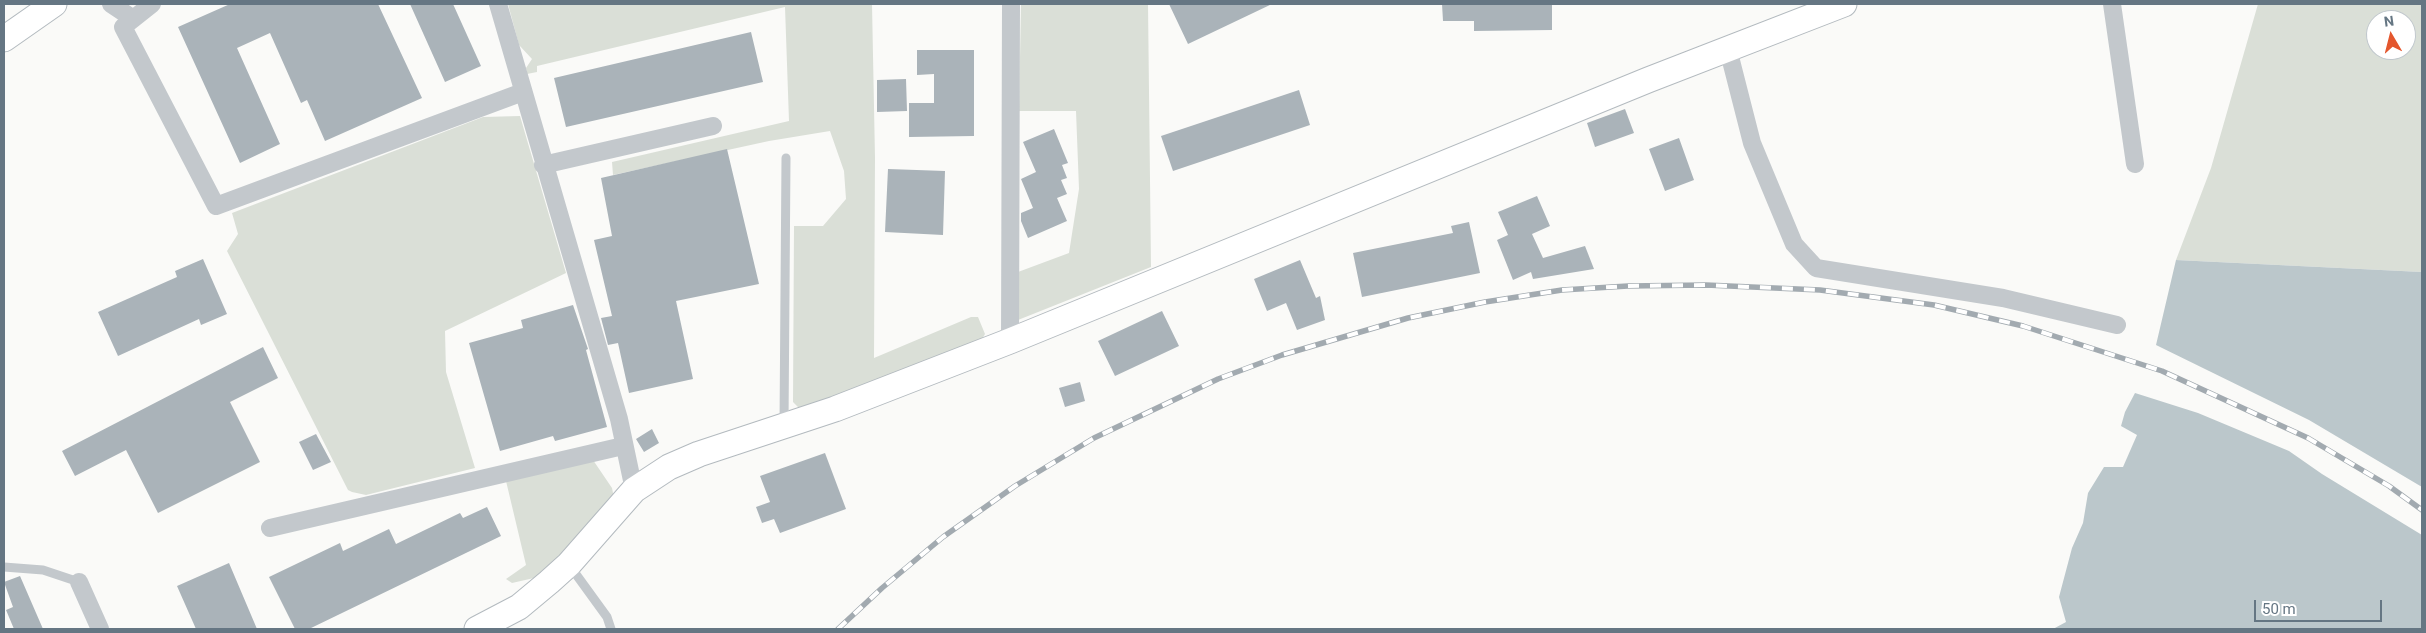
<!DOCTYPE html>
<style>
body{margin:0}
#map{position:relative;width:2426px;height:633px;overflow:hidden;background:#fafaf8;font-family:Roboto,sans-serif}
canvas{display:block}
.frame{position:absolute;inset:0;border:5px solid #657683;pointer-events:none}
.north{position:absolute;left:2366px;top:10px;width:50px;height:50px;box-sizing:border-box;background:#fff;border:1px solid #c1c8cd;border-radius:50%;rotate:352deg;font-size:14px;font-weight:700;line-height:20px;text-align:center;color:#657683}
.north::after{content:'';display:block;margin:auto;width:18px;height:22px;background:#e4572e;clip-path:polygon(50% 0,100% 100%,50% 72%,0 100%)}
.scale{position:absolute;left:2254px;top:600px;width:128px;height:22px;box-sizing:border-box;border:2px solid #657683;border-top:0;padding-left:6px;font-size:15px;line-height:18px;white-space:nowrap;color:#657683;-webkit-text-stroke:4px #fff;paint-order:stroke}
</style>
<div id="map">
<canvas width="2426" height="633"></canvas>
<div class="frame"></div>
<div class="north">N</div>
<div class="scale">50 m</div>
</div>
<script>
const ctx = document.querySelector('canvas').getContext('2d');
ctx.lineJoin = 'round';
function fill(path, color) { ctx.fillStyle = color; ctx.fill(path, 'evenodd'); }
const toPath = rows => new Path2D(rows.map(r => 'M' + r).join(''));
function stroke(path, color, width, dash) { ctx.strokeStyle = color; ctx.lineWidth = width; ctx.lineCap = dash ? 'butt' : 'round'; ctx.setLineDash(dash || []); ctx.stroke(path); }
const green = toPath([
 [508,4,872,4,875,158,874,358,971,317,978,317,985,334,981,341,840,398,799,408,793,402,794,226,823,226,846,199,844,171,830,131,769,141,613,175,612,162,789,121,785,7,537,66,537,72,527,74,526,68,532,59,519,45],
 [1021,4,1148,4,1151,267,1018,320,1018,272,1069,253,1079,189,1076,111,1019,111],
 [2258,4,2422,4,2422,272,2176,260,2211,168],
 [2376,20,2406,20,2406,50,2376,50],
 [520,116,566,273,445,331,446,372,475,468,366,495,352,492,348,490,227,251,238,234,232,213,483,117],
 [593,460,612,488,614,498,554,568,534,578,512,583,506,579,526,565,506,481]
]);
const water = toPath([
 [2176,260,2422,272,2422,487,2309,420,2156,345],
 [2135,393,2198,413,2289,451,2322,474,2422,535,2422,629,2053,629,2066,622,2059,597,2072,548,2083,523,2088,493,2104,467,2123,467,2137,435,2121,426,2125,412]
]);
const building = toPath([
 [230,4,378,4,422,98,325,141,307,100,301,103,270,33,237,48,280,144,240,163,178,27],
 [410,4,453,4,481,66,445,82],
 [1169,4,1272,4,1188,44],
 [1442,4,1552,4,1552,30,1474,31,1474,21,1443,21],
 [751,32,763,82,566,127,554,78],
 [917,50,974,50,974,136,909,137,909,103,934,103,934,74,917,75],
 [906,79,907,111,877,112,877,80],
 [1299,90,1310,125,1173,171,1161,136],
 [1625,109,1634,133,1595,147,1587,123],
 [1054,129,1068,163,1062,165,1067,178,1061,180,1067,194,1057,198,1067,221,1028,238,1021,221,1021,213,1033,208,1021,179,1036,172,1023,142],
 [1679,138,1694,180,1665,191,1649,149],
 [727,149,759,284,676,301,693,379,629,393,618,343,608,345,601,318,612,316,594,240,612,236,601,178],
 [888,169,945,171,943,235,885,232],
 [1537,196,1550,226,1532,234,1543,258,1585,246,1594,269,1533,279,1531,272,1513,280,1497,240,1508,235,1498,212],
 [1469,222,1480,273,1362,297,1353,253,1453,233,1451,226],
 [203,259,227,314,201,325,199,319,118,356,98,312,177,277,175,271],
 [1300,260,1316,298,1320,296,1325,320,1297,330,1286,303,1267,311,1254,279],
 [573,305,588,349,586,350,607,427,555,441,553,436,500,451,469,343,523,328,521,320],
 [1162,311,1179,346,1115,376,1098,341],
 [263,347,278,378,230,402,260,462,158,513,126,450,75,476,62,451],
 [1080,382,1085,401,1065,407,1059,388],
 [652,429,659,443,644,452,636,439],
 [316,434,331,462,313,470,299,442],
 [825,453,846,509,780,533,774,519,762,523,756,507,770,502,760,476],
 [487,507,501,536,309,629,295,629,269,577,340,543,343,551,389,529,396,544,460,513,463,518],
 [229,563,257,629,196,629,177,586],
 [20,576,43,629,14,629,6,610,13,607,4,582]
]);
const lane = toPath([
 [784,424,786,158],
 [570,566,607,617,611,629],
 [4,567,43,570,79,582]
]);
const street = toPath([
 [111,4,132,18],
 [152,4,123,27,216,206,523,92],
 [498,4,619,419,634,490],
 [2112,4,2135,164],
 [1728,49,1752,143,1794,244,1816,268,2003,298,2117,325],
 [543,165,713,126],
 [1010,341,1011,4],
 [270,528,623,446],
 [79,582,100,629]
]);
const secondary = toPath([
 [4,39,54,4],
 [477,629,519,607,549,582,569,564,634,490,669,467,699,454,835,409,1010,341,1648,80,1844,4]
]);
const rail = toPath([
 [838,629,882,588,943,537,1015,486,1094,438,1218,379,1282,355,1408,318,1485,302,1562,290,1628,286,1706,285,1820,290,1934,305,2023,326,2162,371,2308,438,2389,486,2422,510]
]);
fill(green, '#dadfd7');
fill(water, '#bbc7cb');
fill(building, '#aab3b9');
stroke(secondary, '#b3babf', 27);
stroke(lane, '#c3c8cc', 9);
stroke(street, '#c3c8cc', 18);
stroke(secondary, '#fff', 25);
stroke(rail, '#a2aab0', 5.5);
stroke(rail, '#fff', 4, [11]);
</script>
